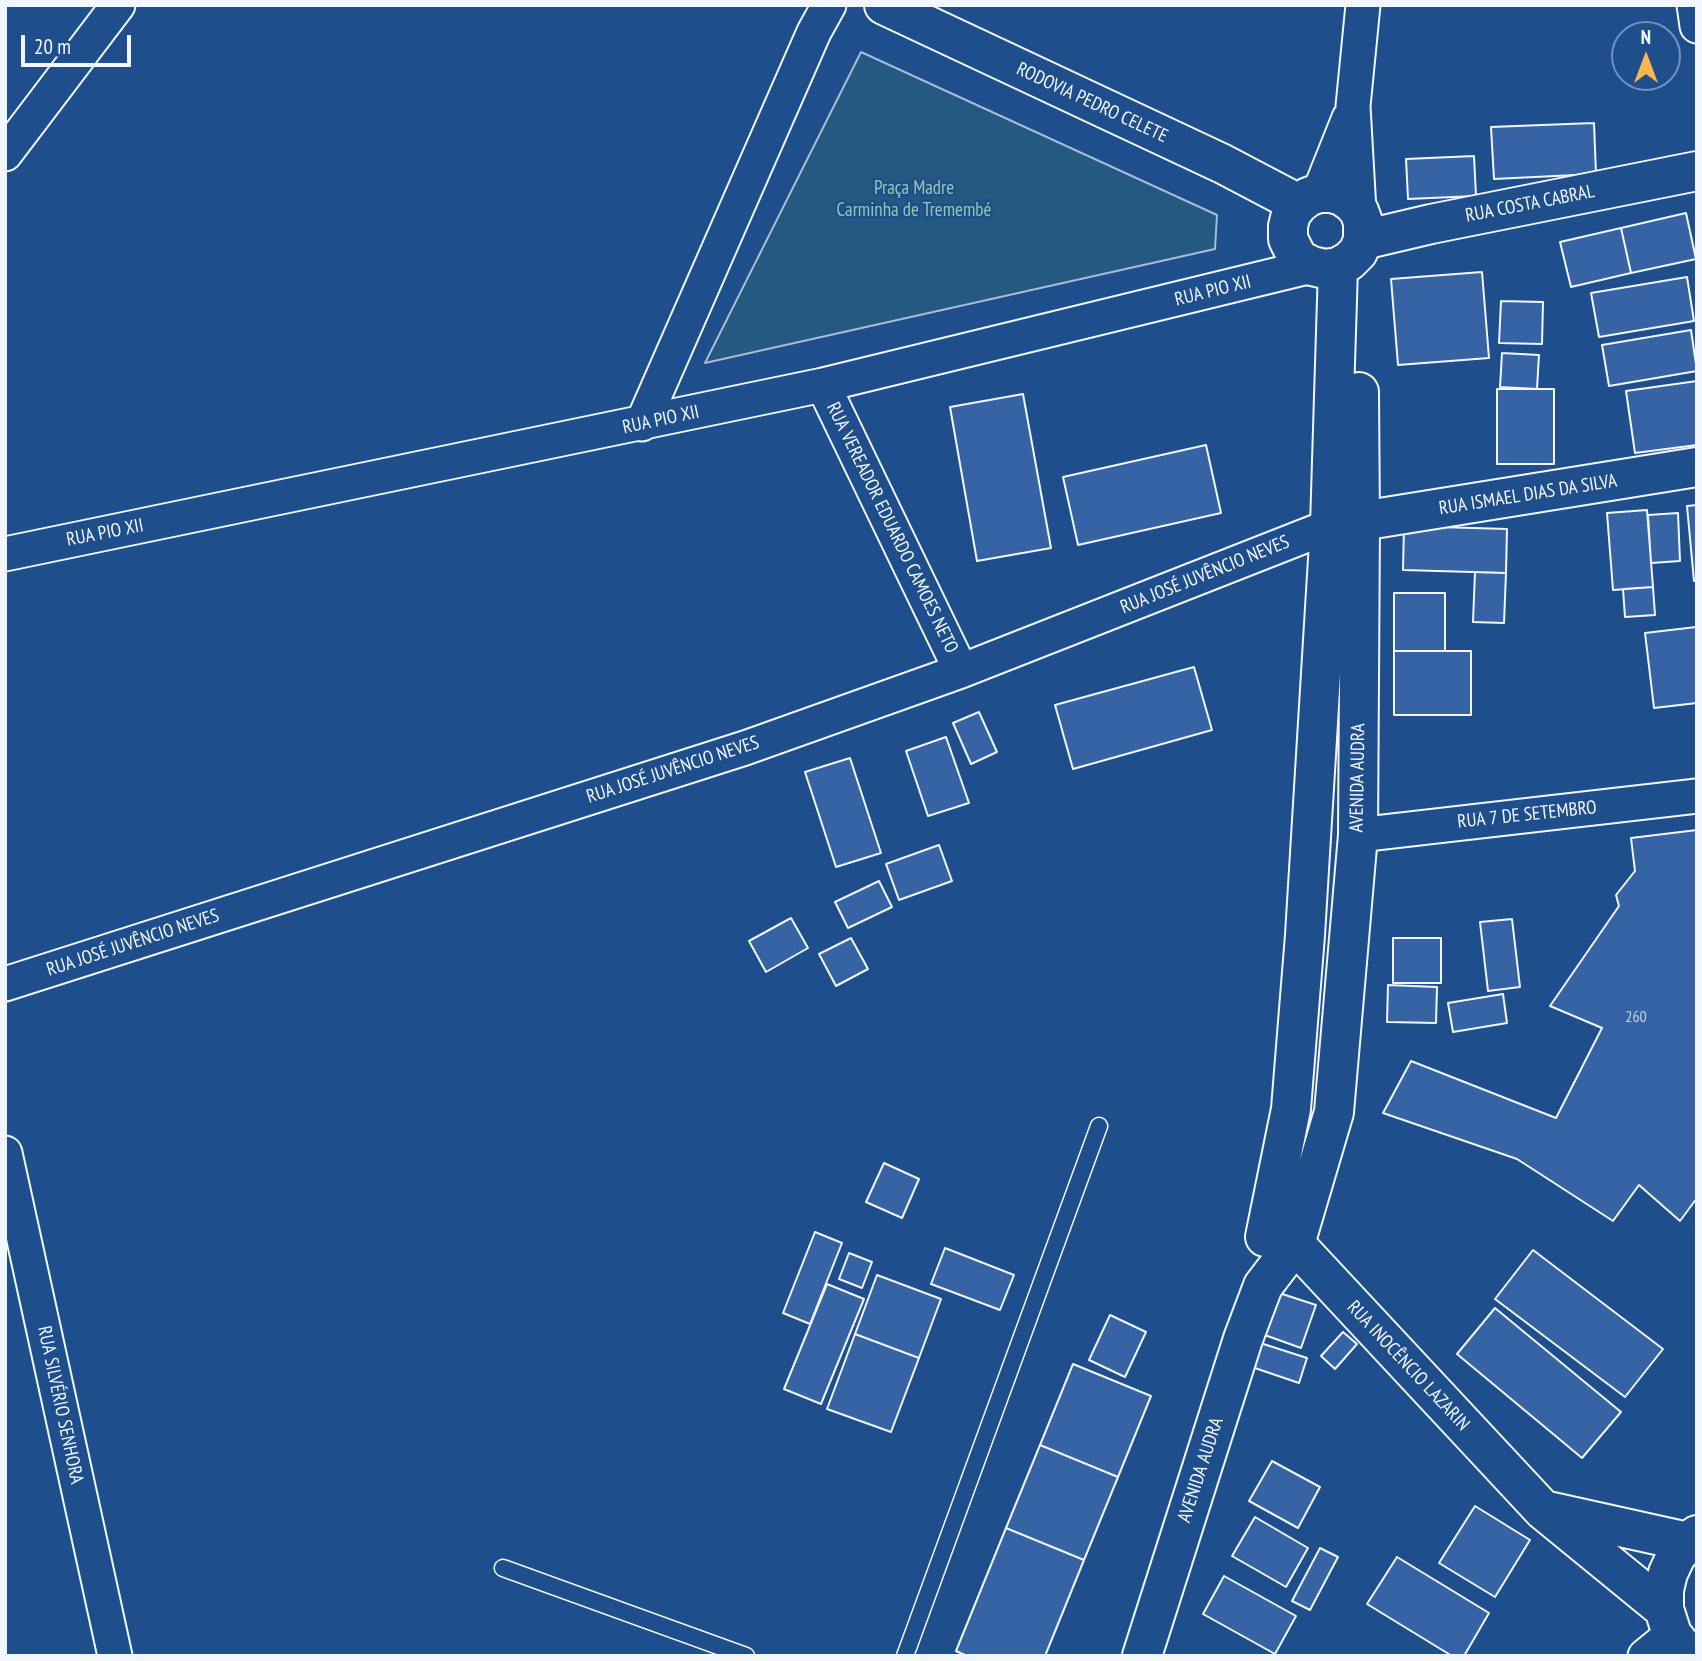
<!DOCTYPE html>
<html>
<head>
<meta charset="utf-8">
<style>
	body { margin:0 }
	#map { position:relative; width:1702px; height:1661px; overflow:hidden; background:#1f4e8c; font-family:"PT Sans Narrow",sans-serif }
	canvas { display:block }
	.frame { position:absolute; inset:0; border:7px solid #f2f6ff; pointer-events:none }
	.north { position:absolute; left:1611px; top:21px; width:70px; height:70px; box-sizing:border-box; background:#1f4e8c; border:2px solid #7391ba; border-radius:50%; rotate:0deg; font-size:19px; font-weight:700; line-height:28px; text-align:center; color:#f2f6ff }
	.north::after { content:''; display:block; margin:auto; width:24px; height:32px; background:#ffb74d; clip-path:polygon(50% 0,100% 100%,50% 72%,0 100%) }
	.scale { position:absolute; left:21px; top:35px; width:110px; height:32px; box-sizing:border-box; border:4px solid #f2f6ff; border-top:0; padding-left:9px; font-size:21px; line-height:24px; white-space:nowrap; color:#f2f6ff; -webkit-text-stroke:5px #1f4e8c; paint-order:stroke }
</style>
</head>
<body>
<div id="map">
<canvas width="1702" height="1661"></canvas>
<div class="frame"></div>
<div class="north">N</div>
<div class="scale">20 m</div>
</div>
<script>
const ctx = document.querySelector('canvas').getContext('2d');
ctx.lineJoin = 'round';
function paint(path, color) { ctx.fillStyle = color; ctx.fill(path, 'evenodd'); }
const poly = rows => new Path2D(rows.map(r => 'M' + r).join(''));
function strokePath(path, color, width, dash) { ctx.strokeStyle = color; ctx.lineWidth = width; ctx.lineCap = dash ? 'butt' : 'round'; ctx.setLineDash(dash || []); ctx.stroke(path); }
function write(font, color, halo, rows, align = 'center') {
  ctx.font = font + ' "PT Sans Narrow",sans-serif'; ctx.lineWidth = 5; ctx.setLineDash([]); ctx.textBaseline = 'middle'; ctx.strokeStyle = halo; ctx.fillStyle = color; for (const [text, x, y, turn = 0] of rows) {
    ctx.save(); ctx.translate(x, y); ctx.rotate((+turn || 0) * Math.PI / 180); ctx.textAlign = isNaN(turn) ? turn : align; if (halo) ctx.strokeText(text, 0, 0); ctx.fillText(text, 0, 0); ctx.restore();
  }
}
const green = poly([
	[861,52,1217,215,1215,249,705,363,861,52]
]);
const building = poly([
	[1594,123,1596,174,1494,179,1491,127,1594,123],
	[1474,156,1476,196,1408,199,1406,159,1474,156],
	[1686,213,1696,259,1631,273,1621,228,1686,213],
	[1621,228,1631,273,1571,287,1560,242,1621,228],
	[1482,272,1489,358,1398,365,1391,279,1482,272],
	[1687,277,1694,321,1599,337,1591,293,1687,277],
	[1501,301,1543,302,1542,344,1499,343,1501,301],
	[1691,330,1697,371,1609,386,1602,345,1691,330],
	[1502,353,1539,355,1537,389,1500,387,1502,353],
	[1697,381,1697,445,1635,453,1626,391,1697,381],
	[1497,389,1554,389,1554,464,1497,464,1497,389],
	[1023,394,1051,548,977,561,950,407,1023,394],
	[1206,445,1221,513,1078,545,1063,477,1206,445],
	[1697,505,1697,580,1694,581,1687,506,1697,505],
	[1647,510,1653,587,1613,590,1607,513,1647,510],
	[1678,513,1680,561,1651,563,1648,515,1678,513],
	[1404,526,1507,529,1506,573,1403,570,1404,526],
	[1475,572,1506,573,1504,623,1473,622,1475,572],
	[1653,587,1655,615,1625,617,1623,589,1653,587],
	[1394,593,1445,593,1445,651,1394,651,1394,593],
	[1696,627,1697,703,1654,708,1645,633,1696,627],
	[1394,651,1471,651,1471,715,1394,715,1394,651],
	[1194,667,1212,730,1073,769,1055,705,1194,667],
	[979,712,997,752,971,764,953,723,979,712],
	[946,737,969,803,928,816,906,751,946,737],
	[850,758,881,853,836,867,805,772,850,758],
	[1697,830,1697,1198,1680,1221,1639,1185,1613,1221,1517,1159,1383,1113,1411,1061,1556,1118,1602,1028,1550,1006,1619,906,1616,895,1635,871,1631,838,1697,830],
	[939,845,952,881,899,900,886,864,939,845],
	[879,881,892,907,848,928,835,902,879,881],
	[791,918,808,948,766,972,749,941,791,918],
	[1512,919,1520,987,1488,991,1480,922,1512,919],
	[851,938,868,969,836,986,819,954,851,938],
	[1393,938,1441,938,1441,983,1393,983,1393,938],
	[1388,985,1437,987,1436,1023,1387,1022,1388,985],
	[1503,994,1507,1023,1453,1032,1448,1003,1503,994],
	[884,1163,919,1179,902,1218,866,1202,884,1163],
	[815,1232,842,1243,810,1324,783,1313,815,1232],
	[945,1248,1014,1275,1000,1310,931,1284,945,1248],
	[1533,1250,1663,1349,1625,1397,1495,1299,1533,1250],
	[849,1253,872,1262,862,1288,839,1279,849,1253],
	[877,1275,941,1299,919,1358,855,1334,877,1275],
	[827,1284,864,1299,821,1404,784,1389,827,1284],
	[1273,1291,1316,1305,1301,1348,1259,1333,1273,1291],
	[1495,1308,1621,1412,1582,1458,1457,1354,1495,1308],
	[1110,1315,1146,1332,1125,1377,1089,1360,1110,1315],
	[1343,1332,1357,1344,1335,1369,1321,1356,1343,1332],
	[855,1334,919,1358,891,1432,827,1409,855,1334],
	[1254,1341,1307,1358,1299,1383,1246,1365,1254,1341],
	[1073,1364,1151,1396,1118,1477,1040,1445,1073,1364],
	[1040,1445,1118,1477,1084,1560,1006,1528,1040,1445],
	[1272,1461,1320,1487,1298,1528,1249,1501,1272,1461],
	[1475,1506,1530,1540,1495,1597,1439,1563,1475,1506],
	[1255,1517,1308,1548,1286,1587,1232,1556,1255,1517],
	[1006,1528,1084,1560,1045,1656,967,1656,956,1651,1006,1528],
	[1320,1548,1338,1557,1310,1610,1292,1601,1320,1548],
	[1397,1557,1489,1613,1464,1656,1452,1656,1367,1604,1397,1557],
	[1224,1576,1296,1616,1275,1654,1203,1614,1224,1576]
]);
const lane = poly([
	[503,1568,746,1656],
	[905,1656,1099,1126]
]);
const street = poly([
	[1694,5,1697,26],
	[5,154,118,5],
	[1319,193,1349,118],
	[1359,211,1353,106,1363,5],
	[823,385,961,671],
	[642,424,814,32,829,5],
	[5,554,823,385,1312,266],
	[1358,835,1697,796],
	[5,984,745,748,961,671,1330,526],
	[5,1153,115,1656],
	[1645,1656,1672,1634]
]);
const secondary = poly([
	[1363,240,1431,224,1697,171],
	[1330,526,1697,467],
	[1142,1656,1243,1339,1263,1286,1295,1244]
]);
const primary = poly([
	[884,5,1223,164,1299,204],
	[1319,193,1331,193,1342,196,1352,203,1359,211,1363,222,1363,240,1358,252,1349,261,1338,267,1325,269,1312,266,1298,259,1288,239,1288,226,1291,214,1299,204,1308,197,1319,193],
	[1338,267,1330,526,1305,935,1291,1109,1265,1237,1295,1244,1543,1510,1664,1609],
	[1295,1244,1334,1112,1358,835,1360,522,1359,392],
	[1548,1511,1688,1542],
	[1689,1656,1672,1634,1664,1609,1664,1590,1668,1573,1676,1556,1688,1542,1697,1535]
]);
const numberNames = [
	["260",1636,1017]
];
const streetNames = [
	["RODOVIA PEDRO CELETE",1092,103,25],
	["RUA COSTA CABRAL",1530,204,-11],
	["RUA PIO XII",1213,291,-14],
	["RUA PIO XII",661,420,-12],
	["RUA ISMAEL DIAS DA SILVA",1528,495,-9],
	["RUA VEREADOR EDUARDO CAMOES NETO",892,528,64],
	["RUA PIO XII",105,533,-11],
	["RUA JOSÉ JUVÊNCIO NEVES",1205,575,-22],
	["RUA JOSÉ JUVÊNCIO NEVES",673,770,-18],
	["AVENIDA AUDRA",1358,778,-89],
	["RUA 7 DE SETEMBRO",1527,815,-6],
	["RUA JOSÉ JUVÊNCIO NEVES",133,943,-18],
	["RUA INOCÊNCIO LAZARIN",1408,1366,47],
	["RUA SILVÉRIO SENHORA",60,1405,78],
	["AVENIDA AUDRA",1201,1470,-72]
];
const parkNames = [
	["Praça Madre",914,189],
	["Carminha de Tremembé",914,211]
];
paint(green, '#245a82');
strokePath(green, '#a8bbd7', 2);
paint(building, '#3563a3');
strokePath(building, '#f2f6ff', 2);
strokePath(lane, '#f2f6ff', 19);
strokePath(street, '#f2f6ff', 37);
strokePath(secondary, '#f2f6ff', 42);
strokePath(primary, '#f2f6ff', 42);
strokePath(lane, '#1f4e8c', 16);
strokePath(street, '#1f4e8c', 33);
strokePath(secondary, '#1f4e8c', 38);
strokePath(primary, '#1f4e8c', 38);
write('16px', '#c3d1e8', null, numberNames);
write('19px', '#f2f6ff', '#1f4e8c', streetNames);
write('19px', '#97c8a6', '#1f4e8c', parkNames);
</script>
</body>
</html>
